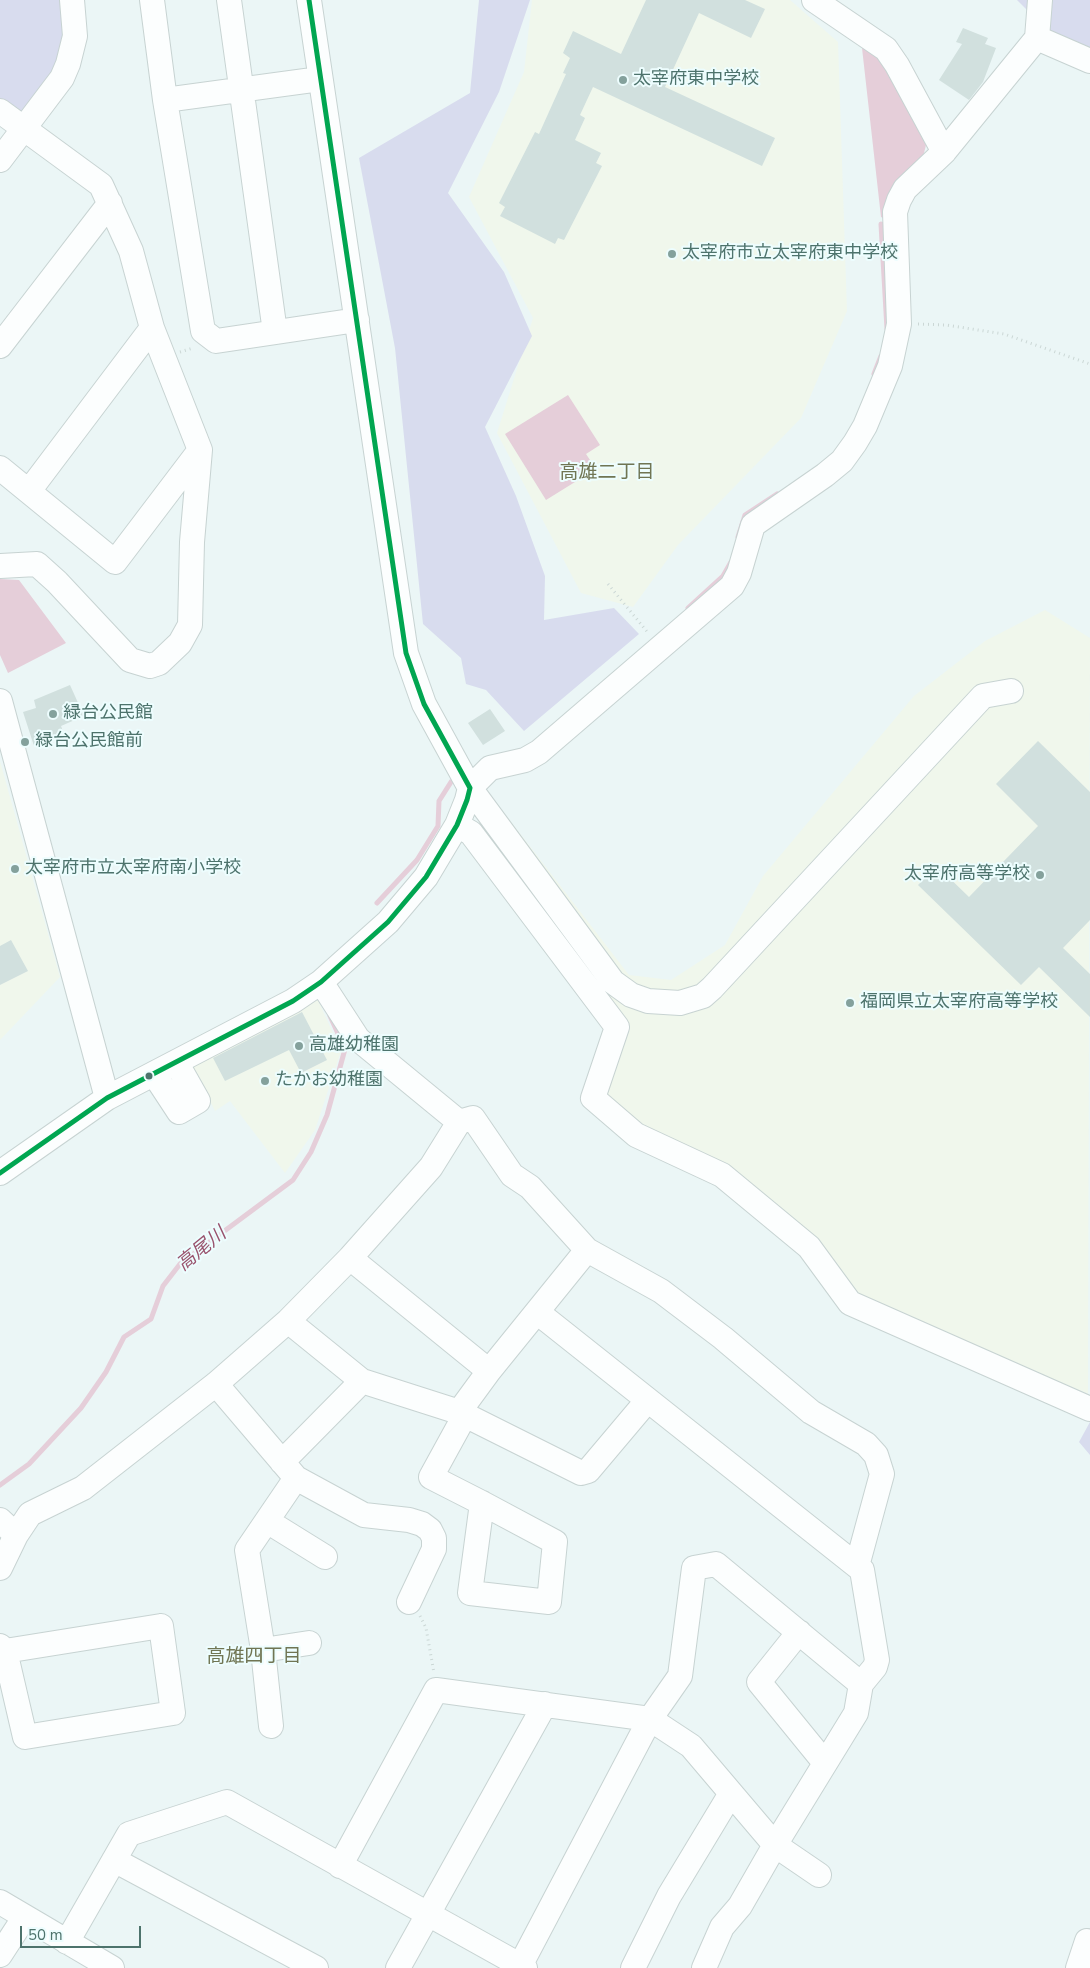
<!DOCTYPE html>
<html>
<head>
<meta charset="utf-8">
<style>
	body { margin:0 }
	#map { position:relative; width:1090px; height:1968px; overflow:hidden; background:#ebf6f6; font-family:"Nunito Sans",sans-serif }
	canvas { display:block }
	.scale { position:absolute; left:20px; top:1926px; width:121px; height:22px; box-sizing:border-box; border:2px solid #4d736c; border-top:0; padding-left:6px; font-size:15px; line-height:18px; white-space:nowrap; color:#4d736c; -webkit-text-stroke:4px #edfdfe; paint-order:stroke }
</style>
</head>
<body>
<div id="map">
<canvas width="1090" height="1968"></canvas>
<div class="scale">50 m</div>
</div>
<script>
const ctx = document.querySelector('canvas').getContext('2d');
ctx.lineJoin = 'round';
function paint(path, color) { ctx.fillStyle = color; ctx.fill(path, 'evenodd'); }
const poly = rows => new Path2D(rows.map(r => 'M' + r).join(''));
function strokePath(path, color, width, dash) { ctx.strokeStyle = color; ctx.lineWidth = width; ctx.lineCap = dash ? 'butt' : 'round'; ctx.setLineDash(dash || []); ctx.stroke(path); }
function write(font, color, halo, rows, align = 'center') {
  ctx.font = font + ' "Nunito Sans","Noto Sans JP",sans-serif'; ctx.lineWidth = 4; ctx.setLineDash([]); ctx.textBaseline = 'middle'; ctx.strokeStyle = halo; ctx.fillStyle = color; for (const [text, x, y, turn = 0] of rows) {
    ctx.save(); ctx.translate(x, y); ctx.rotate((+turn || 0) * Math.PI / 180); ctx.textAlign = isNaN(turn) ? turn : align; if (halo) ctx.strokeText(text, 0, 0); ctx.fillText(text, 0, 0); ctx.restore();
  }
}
const education = poly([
	[532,0,790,0,838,42,847,311,801,418,678,545,633,607,581,593,497,433,533,318,469,197,524,72],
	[1045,610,1090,638,1088,1394,855,1294,826,1250,726,1166,646,1134,601,1097,626,1025,485,839,508,818,629,975,671,980,725,945,763,876,914,696,985,641],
	[0,761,60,977,0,1040],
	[318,1000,341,1051,315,1130,285,1173,230,1101,215,1111,191,1063]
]);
const green = poly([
	[0,0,63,0,68,26,62,59,28,113,18,112,0,98],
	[479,0,530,0,499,92,448,193,504,272,532,336,485,427,516,496,545,576,544,620,614,608,639,634,524,731,486,690,466,684,461,658,423,624,395,348,359,158,470,93],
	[1017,0,1090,0,1090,53,1051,34],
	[1090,1422,1090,1455,1079,1442]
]);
const water = poly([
	[862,48,873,52,880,59,926,145,923,157,893,187,883,218,881,217],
	[568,395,600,445,586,454,596,469,546,500,505,434],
	[0,579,19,580,66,643,8,673,0,655]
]);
const stream = poly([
	[881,224,887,329],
	[874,374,881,356],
	[738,537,745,515,777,494],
	[688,608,723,576,731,562],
	[377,903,417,860,438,826,439,801,451,782],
	[0,1485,29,1464,81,1408,106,1372,124,1337,151,1319,163,1286,180,1264,293,1180,311,1152,327,1115,345,1049,330,1016]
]);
const building = poly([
	[646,0,745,0,765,9,751,38,699,13,665,87,775,138,762,166,593,87,580,115,585,118,575,140,601,153,596,163,602,166,564,240,558,238,555,244,500,216,505,207,499,203,535,132,539,134,566,74,563,73,570,58,563,53,573,31,621,54],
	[963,28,988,38,985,44,996,48,983,82,969,100,939,80,962,44,956,42],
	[70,685,84,716,61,726,64,734,34,746,23,712,36,708,34,700],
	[490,709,505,731,483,745,468,723],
	[1038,741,1090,792,1090,920,1063,948,1090,974,1090,1017,1039,967,1021,985,918,885,937,866,969,897,1038,826,996,784],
	[11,940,28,971,0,985,0,946],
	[302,1012,327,1060,301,1073,289,1050,225,1081,213,1058]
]);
const path = poly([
	[918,324,946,325,1004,334,1090,364],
	[180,352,193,348],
	[608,584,649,634],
	[420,1616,426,1628,434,1673]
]);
const minor = poly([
	[152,0,165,100,203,331,216,341,357,320],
	[229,0,275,332],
	[814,0,886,49,897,65,944,152],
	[1037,38,1090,61],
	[165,100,320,79],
	[0,111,101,185,131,251,152,328,200,450,192,542,190,625,180,643,159,663,150,666,130,660,57,582,37,564,0,566],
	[0,160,62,78,68,64,75,36,72,0],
	[0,346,110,203],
	[0,468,115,562,200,450],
	[29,491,152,328],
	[1011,691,983,696,712,988,703,996,680,1003,648,1001,631,995,613,982,470,788,490,768,525,760,539,752,732,586,739,573,753,525,825,475,842,461,855,443,865,426,890,366,899,324,895,212,899,200,905,189,944,152,1037,38,1040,0],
	[0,701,107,1098],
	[457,825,471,833,617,1027,593,1098,636,1135,722,1175,809,1247,850,1303,1090,1409],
	[154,1074,179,1112,198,1101,176,1062],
	[459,1122,473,1118,512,1175,530,1187,587,1250],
	[0,1173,107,1098,293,1001,321,982,388,922,426,877,457,825,467,800,470,788,424,704,406,653,309,0],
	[350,1258,489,1371],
	[537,1312,862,1570,877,1660,875,1667,861,1684,856,1713,775,1845,740,1906,722,1927,704,1968],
	[288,1321,362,1381,459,1412,581,1473,588,1471,647,1401],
	[216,1384,296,1478,364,1515,409,1520,422,1524,430,1530,434,1538,434,1549,409,1602],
	[459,1412,489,1371,587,1250,661,1291,723,1338,811,1412,866,1444,876,1455,882,1474,857,1566],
	[465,1415,431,1477,482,1503,555,1542,549,1602,470,1593,482,1503],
	[282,1462,362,1381],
	[0,1520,16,1535],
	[267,1521,325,1557],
	[0,1568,16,1535,30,1514,83,1488,216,1384,288,1321,350,1258,431,1167,459,1122,358,1039,321,982],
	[799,1632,759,1682,825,1763],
	[0,1646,5,1651,25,1737,173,1713,161,1626,5,1651],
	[263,1650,309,1643],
	[271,1726,263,1650,247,1550,296,1478],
	[114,1860,316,1968],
	[340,1866,436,1690,650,1719,691,1746,775,1845,819,1875],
	[0,1902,112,1968],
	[67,1942,129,1834,227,1802,525,1968],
	[0,1955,24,1918],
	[520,1966,650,1719,680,1676,694,1568,716,1564,861,1684],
	[398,1968,545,1704],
	[633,1968,669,1896,730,1795],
	[1078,1968,1087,1941,1090,1942]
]);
const bus1 = poly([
	[0,1173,107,1098,293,1001,321,982,388,922,426,877,457,825,467,800,470,788,424,704,406,653,309,0]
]);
const markers = [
	[623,80,5,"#84a19c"],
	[672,254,5,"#84a19c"],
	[53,714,5,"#84a19c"],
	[25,742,5,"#84a19c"],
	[15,869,5,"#84a19c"],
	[1040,875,5,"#84a19c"],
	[850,1003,5,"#84a19c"],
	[299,1046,5,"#84a19c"],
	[149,1076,4.5,"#4d736c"],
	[265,1081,5,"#84a19c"]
];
const poiNames = [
	["太宰府東中学校",633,80],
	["太宰府市立太宰府東中学校",682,254],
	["緑台公民館",63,714],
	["緑台公民館前",35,742],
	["太宰府市立太宰府南小学校",25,869],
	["太宰府高等学校",1030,875,"right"],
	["福岡県立太宰府高等学校",860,1003],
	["高雄幼稚園",309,1046],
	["たかお幼稚園",275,1081]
];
const neighbourhoodNames = [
	["高雄二丁目",607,473],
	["高雄四丁目",254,1657]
];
const waterNames = [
	["高尾川",202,1250,-39]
];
paint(education, '#f0f7ec');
paint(green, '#d8dcee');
paint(water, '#e5ced9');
strokePath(stream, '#e5ced9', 5);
paint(building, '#d1e0de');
strokePath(minor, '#c7d3d2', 26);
strokePath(path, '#cbd7d5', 3, [1, 4]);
strokePath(minor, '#fcfefe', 24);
strokePath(bus1, '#00a651', 5);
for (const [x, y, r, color] of markers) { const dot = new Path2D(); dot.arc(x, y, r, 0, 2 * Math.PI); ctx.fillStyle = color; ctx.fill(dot); strokePath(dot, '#edfdfe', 2); }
write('18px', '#4d736c', '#edfdfe', poiNames, 'left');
write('19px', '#707553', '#edfdfe', neighbourhoodNames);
write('italic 19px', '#99526d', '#edfdfe', waterNames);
</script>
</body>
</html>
